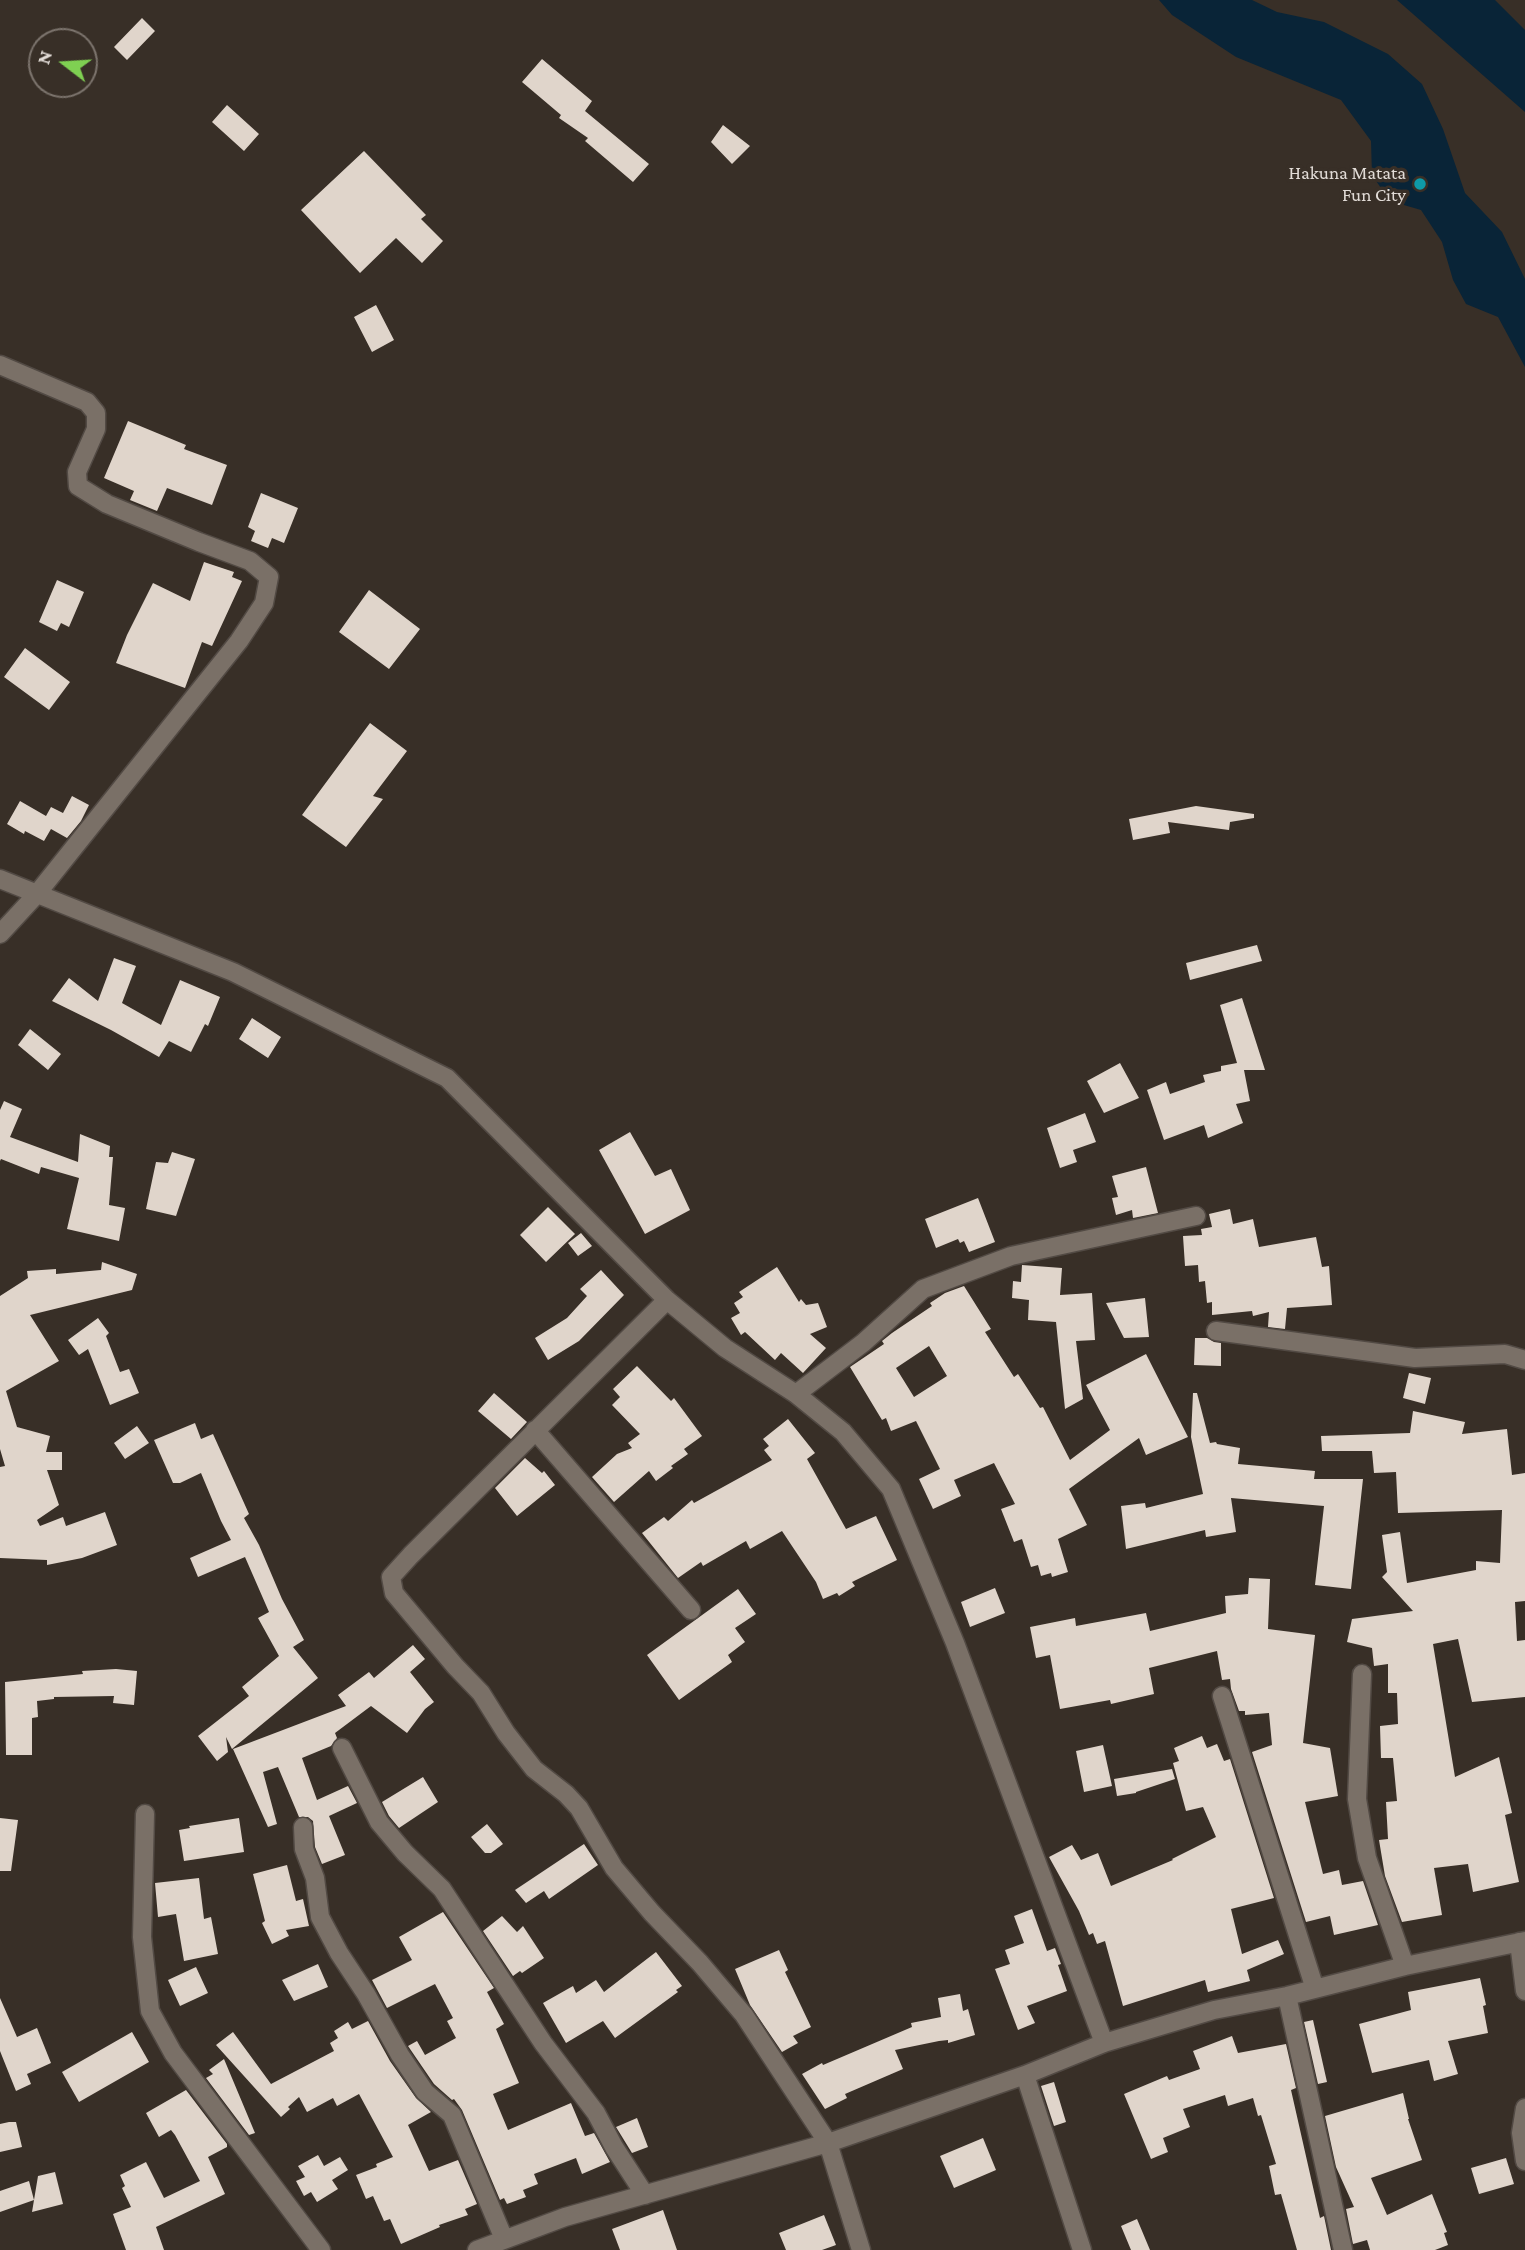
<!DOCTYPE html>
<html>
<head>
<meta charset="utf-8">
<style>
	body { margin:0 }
	#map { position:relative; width:1525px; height:2250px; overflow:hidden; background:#382f27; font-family:"Crimson Pro",serif }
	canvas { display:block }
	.north { position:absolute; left:28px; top:28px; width:70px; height:70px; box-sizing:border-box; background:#382f27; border:2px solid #7c746d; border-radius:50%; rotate:287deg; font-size:19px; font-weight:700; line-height:28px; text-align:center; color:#e2dcd7 }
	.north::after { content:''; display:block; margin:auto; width:24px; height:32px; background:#7fd052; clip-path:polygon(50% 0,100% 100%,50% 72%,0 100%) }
</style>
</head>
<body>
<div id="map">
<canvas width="1525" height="2250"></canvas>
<div class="north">N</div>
</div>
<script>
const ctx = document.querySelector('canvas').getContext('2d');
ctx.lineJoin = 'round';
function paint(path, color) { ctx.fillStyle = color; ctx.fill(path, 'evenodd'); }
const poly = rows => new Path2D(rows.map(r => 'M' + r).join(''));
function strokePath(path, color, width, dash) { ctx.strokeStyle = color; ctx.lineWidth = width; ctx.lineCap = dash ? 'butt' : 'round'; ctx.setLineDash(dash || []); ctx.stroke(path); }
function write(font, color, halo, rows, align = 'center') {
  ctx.font = font + ' "Crimson Pro",serif'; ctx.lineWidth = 7; ctx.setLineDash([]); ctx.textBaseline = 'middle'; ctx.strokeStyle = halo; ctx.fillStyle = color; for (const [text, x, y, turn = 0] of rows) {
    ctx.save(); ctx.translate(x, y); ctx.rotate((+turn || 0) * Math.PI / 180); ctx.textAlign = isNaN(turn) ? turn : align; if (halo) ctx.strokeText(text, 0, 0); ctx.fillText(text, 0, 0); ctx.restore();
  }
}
const water = poly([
	[1159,0,1252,0,1277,12,1324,22,1388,54,1422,84,1443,129,1465,193,1502,232,1525,279,1525,367,1498,317,1466,304,1453,280,1442,242,1421,210,1390,201,1372,175,1371,141,1341,100,1236,57,1172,15],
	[1397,0,1495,0,1525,30,1525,112]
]);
const building = poly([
	[142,18,155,31,127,60,114,47],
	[542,59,592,101,585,111,649,164,633,182,585,141,588,138,559,118,561,115,522,82],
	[227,105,259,134,244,151,212,122],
	[723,125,750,146,732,164,711,142],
	[364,151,426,215,421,219,443,241,422,263,396,238,360,273,301,210],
	[376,305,394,340,372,352,354,317],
	[128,421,186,445,184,449,227,465,212,505,167,488,157,511,130,500,134,491,104,478],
	[261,493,298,508,284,543,272,538,268,548,251,541,255,531,248,527],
	[204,562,234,572,232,577,242,581,212,646,202,642,185,688,116,663,127,635,153,583,190,601],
	[57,580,84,592,69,627,61,623,57,631,39,622],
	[369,590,420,629,389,669,339,632],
	[25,648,70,682,49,710,4,677],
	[370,723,407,751,373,796,383,799,346,847,302,815],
	[72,796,89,805,81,821,67,838,51,829,44,841,25,831,24,834,7,824,20,801,46,816,51,807,63,813],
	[1196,806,1254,814,1254,818,1230,822,1229,830,1168,822,1170,833,1133,840,1129,819],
	[1257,945,1262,961,1190,980,1186,963],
	[114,958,136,966,122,1003,161,1025,180,980,220,997,208,1026,205,1024,191,1052,169,1041,159,1057,111,1030,52,1001,69,978,98,1001],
	[1242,998,1265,1070,1244,1070,1250,1101,1236,1104,1243,1123,1208,1138,1204,1125,1164,1140,1147,1090,1166,1082,1170,1094,1205,1082,1203,1075,1221,1071,1221,1066,1237,1063,1220,1005],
	[252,1018,281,1037,268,1058,239,1039],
	[30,1029,61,1054,48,1070,18,1045],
	[1120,1063,1139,1098,1104,1113,1087,1081],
	[4,1101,22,1109,10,1137,78,1162,80,1134,110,1146,109,1157,113,1157,109,1205,125,1208,119,1241,67,1229,79,1178,41,1167,39,1174,1,1159,0,1161,0,1110],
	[1085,1113,1096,1142,1073,1150,1077,1162,1060,1168,1047,1128],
	[630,1132,655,1176,671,1169,690,1210,645,1234,599,1150],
	[172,1152,195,1159,176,1216,146,1209,156,1162,168,1163],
	[1146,1167,1158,1213,1133,1218,1132,1210,1116,1215,1112,1198,1118,1197,1112,1176],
	[978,1198,995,1242,969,1252,964,1241,960,1243,958,1239,936,1248,925,1219],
	[548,1207,575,1234,546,1262,520,1235],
	[1230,1209,1233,1224,1253,1219,1259,1247,1316,1237,1322,1267,1329,1266,1332,1305,1287,1308,1285,1329,1268,1327,1269,1312,1253,1316,1252,1311,1212,1315,1212,1302,1207,1303,1205,1281,1199,1282,1198,1265,1185,1266,1183,1236,1202,1235,1201,1229,1212,1227,1209,1214],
	[581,1233,592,1246,578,1256,568,1243],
	[102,1262,137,1274,132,1290,30,1315,59,1361,6,1391,17,1427,50,1436,46,1452,62,1452,62,1470,47,1470,59,1505,37,1520,40,1526,63,1517,66,1526,105,1512,117,1545,82,1558,47,1565,47,1560,0,1558,0,1467,5,1466,0,1449,0,1296,28,1278,27,1271,56,1269,56,1274,101,1270],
	[1022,1265,1062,1268,1060,1295,1092,1293,1095,1340,1076,1341,1083,1399,1065,1409,1056,1322,1028,1320,1029,1300,1012,1298,1013,1281,1021,1282],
	[777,1267,799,1302,801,1299,806,1305,818,1303,827,1327,810,1334,826,1348,803,1373,781,1353,775,1360,745,1332,741,1335,731,1318,740,1313,734,1303,743,1297,739,1292],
	[601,1270,624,1295,579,1341,548,1360,535,1338,567,1318,587,1296,580,1289],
	[964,1286,991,1329,985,1332,1014,1377,1018,1374,1040,1408,1043,1407,1070,1460,1110,1430,1086,1385,1146,1354,1188,1437,1146,1455,1139,1438,1069,1489,1087,1525,1058,1539,1068,1572,1052,1577,1051,1573,1041,1576,1038,1565,1031,1567,1022,1539,1014,1542,1001,1509,1015,1504,994,1463,954,1480,961,1496,933,1509,919,1479,940,1469,916,1421,891,1431,886,1418,882,1420,850,1367,884,1344,882,1341,892,1333,932,1306,930,1303,945,1293],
	[929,1346,947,1376,914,1397,896,1368],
	[1145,1298,1149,1337,1124,1338,1106,1303],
	[98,1318,109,1333,106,1336,120,1372,129,1369,139,1393,110,1405,88,1349,79,1355,68,1340],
	[1195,1338,1207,1338,1214,1342,1221,1343,1221,1366,1194,1365],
	[637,1366,671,1401,674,1398,702,1436,684,1449,688,1454,671,1466,673,1468,656,1481,649,1471,614,1502,592,1477,617,1454,632,1448,628,1443,640,1434,612,1405,620,1397,613,1389],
	[1409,1373,1431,1378,1425,1404,1403,1398],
	[494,1393,527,1422,511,1439,478,1411],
	[1193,1393,1197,1393,1210,1443,1216,1442,1217,1444,1240,1448,1238,1464,1315,1471,1314,1479,1363,1479,1351,1589,1315,1585,1324,1506,1231,1498,1236,1532,1206,1537,1205,1530,1126,1549,1121,1506,1145,1503,1146,1508,1203,1494,1191,1437],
	[1413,1411,1465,1422,1462,1434,1507,1429,1512,1475,1525,1473,1525,1601,1515,1602,1517,1641,1525,1640,1525,1697,1472,1702,1458,1639,1433,1644,1455,1777,1499,1757,1512,1813,1505,1815,1519,1882,1473,1892,1468,1864,1434,1868,1442,1915,1402,1922,1385,1876,1379,1840,1388,1839,1386,1802,1397,1801,1393,1758,1381,1758,1380,1726,1398,1724,1397,1693,1388,1693,1388,1664,1374,1666,1372,1648,1347,1642,1352,1619,1413,1611,1382,1577,1387,1572,1382,1535,1400,1532,1407,1583,1476,1570,1476,1561,1500,1563,1502,1510,1398,1513,1396,1472,1374,1473,1372,1451,1322,1451,1321,1436,1410,1433],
	[788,1419,815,1453,807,1459,846,1529,876,1516,897,1560,852,1582,855,1586,839,1596,837,1593,823,1599,816,1582,782,1531,750,1549,746,1541,703,1566,701,1562,678,1578,642,1533,664,1517,668,1521,692,1500,694,1503,772,1460,764,1450,769,1446,763,1439],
	[195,1423,201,1439,213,1434,249,1514,244,1518,259,1545,282,1599,304,1640,293,1647,318,1678,232,1749,226,1737,228,1752,217,1761,198,1736,249,1696,242,1687,279,1656,258,1618,269,1612,245,1557,198,1577,190,1558,231,1540,221,1521,201,1473,180,1483,173,1483,154,1440],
	[137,1426,149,1443,125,1459,114,1443],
	[525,1458,542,1473,544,1471,555,1485,517,1516,495,1488],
	[1249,1578,1270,1579,1268,1629,1315,1635,1303,1743,1330,1748,1338,1796,1305,1802,1323,1874,1339,1870,1342,1885,1363,1881,1378,1925,1334,1935,1330,1916,1306,1922,1252,1752,1272,1745,1269,1713,1245,1715,1245,1711,1239,1711,1231,1689,1230,1679,1222,1680,1217,1651,1149,1668,1154,1694,1111,1704,1110,1700,1060,1709,1050,1655,1036,1658,1030,1627,1075,1618,1076,1626,1146,1613,1150,1631,1226,1613,1225,1596,1248,1594],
	[995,1588,1005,1613,970,1627,961,1602],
	[738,1589,756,1614,735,1628,745,1642,728,1655,732,1662,679,1700,647,1655],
	[413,1645,425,1659,410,1672,434,1702,425,1709,407,1733,371,1706,335,1733,337,1738,331,1746,302,1758,317,1800,348,1786,357,1803,329,1816,345,1855,322,1864,315,1847,313,1821,308,1817,299,1817,278,1767,263,1772,277,1824,268,1827,233,1749,346,1706,338,1695,369,1672,374,1678],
	[116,1669,137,1671,134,1705,113,1703,114,1696,54,1697,54,1699,37,1701,38,1717,32,1718,32,1755,6,1755,5,1682,83,1674,82,1671],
	[1202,1736,1207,1748,1217,1744,1224,1761,1230,1759,1274,1898,1231,1909,1242,1954,1278,1940,1284,1954,1247,1970,1250,1981,1208,1992,1205,1980,1123,2006,1105,1941,1097,1944,1093,1933,1089,1935,1079,1911,1049,1857,1072,1845,1081,1860,1098,1853,1111,1886,1173,1860,1172,1859,1216,1837,1203,1807,1186,1811,1173,1763,1179,1761,1174,1748],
	[1103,1745,1112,1786,1084,1792,1076,1751],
	[1172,1769,1175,1779,1136,1792,1136,1793,1117,1796,1114,1779],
	[423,1777,438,1802,399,1828,389,1816,382,1802],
	[0,1818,18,1820,11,1871,0,1871],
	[239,1818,244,1852,184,1861,179,1830,190,1828,189,1826],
	[487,1824,503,1844,491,1853,485,1853,471,1837],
	[584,1844,598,1865,549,1899,544,1891,526,1903,515,1890],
	[287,1865,296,1901,303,1899,309,1926,286,1930,289,1936,272,1944,262,1923,265,1921,253,1874],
	[199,1878,204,1919,211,1917,218,1954,184,1961,176,1914,158,1917,155,1883],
	[1032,1909,1047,1951,1055,1948,1061,1964,1058,1965,1067,1991,1027,2006,1035,2023,1018,2030,995,1969,1010,1964,1005,1950,1024,1943,1014,1916],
	[443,1912,494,1988,487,1992,504,2024,496,2029,519,2083,493,2094,508,2130,571,2103,585,2136,594,2133,610,2162,582,2174,576,2158,534,2174,538,2184,523,2190,526,2197,507,2204,504,2198,500,2200,462,2110,454,2099,452,2100,434,2084,408,2046,417,2041,425,2055,456,2038,447,2021,453,2018,435,1984,387,2008,372,1980,412,1960,399,1937],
	[502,1916,517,1932,523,1926,544,1958,522,1973,520,1971,513,1976,483,1931],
	[779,1950,788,1970,785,1972,811,2027,793,2036,798,2043,782,2052,750,2005,735,1969],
	[656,1952,682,1986,676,1990,678,1992,615,2038,603,2021,566,2043,543,2003,573,1986,576,1993,596,1980,604,1992],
	[318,1964,328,1987,294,2001,282,1980],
	[196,1967,208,1993,180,2006,168,1980],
	[1480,1978,1486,2005,1483,2006,1488,2033,1448,2041,1458,2074,1434,2081,1429,2060,1372,2073,1359,2024,1411,2010,1408,1992],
	[960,1994,963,2011,968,2009,975,2035,948,2043,948,2040,939,2041,895,2050,903,2069,845,2094,847,2098,825,2109,802,2074,822,2063,823,2065,912,2027,911,2023,941,2017,938,1998],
	[0,1998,17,2037,37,2028,51,2063,27,2074,31,2084,16,2091,0,2051],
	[1313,2020,1327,2082,1318,2084,1304,2022],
	[368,2021,390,2061,416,2098,431,2112,408,2125,429,2171,458,2160,477,2204,465,2209,468,2215,439,2225,440,2227,401,2244,390,2219,384,2221,373,2196,366,2199,356,2175,377,2167,376,2164,393,2157,359,2094,337,2106,333,2098,307,2112,299,2097,288,2107,290,2109,281,2117,216,2045,233,2032,271,2084,334,2051,330,2043,338,2038,334,2031,348,2022,352,2029],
	[132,2032,149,2062,79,2102,62,2072],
	[1232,2036,1238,2053,1286,2044,1296,2088,1291,2090,1320,2218,1324,2216,1331,2250,1297,2250,1281,2194,1275,2195,1269,2166,1276,2164,1261,2115,1258,2116,1253,2098,1228,2106,1225,2095,1183,2109,1190,2127,1163,2138,1168,2152,1151,2159,1124,2094,1167,2076,1169,2080,1200,2069,1193,2051],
	[224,2059,255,2133,249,2135,206,2078,213,2074,209,2070],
	[1054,2082,1066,2122,1054,2126,1041,2086],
	[186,2090,227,2144,227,2147,208,2157,225,2194,156,2227,164,2250,126,2250,113,2214,131,2207,122,2188,125,2186,120,2175,146,2162,164,2198,200,2181,175,2135,171,2130,159,2137,146,2113],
	[1403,2093,1409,2119,1408,2119,1422,2160,1371,2178,1387,2215,1432,2194,1447,2232,1444,2233,1448,2245,1435,2250,1370,2250,1367,2240,1353,2244,1346,2209,1354,2207,1336,2167,1325,2116],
	[637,2118,648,2147,632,2153,616,2127],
	[9,2122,16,2122,22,2147,0,2152,0,2124],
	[983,2138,996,2170,954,2188,940,2156],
	[318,2155,324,2166,340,2157,348,2170,332,2180,338,2189,317,2202,311,2192,304,2196,296,2181,305,2177,298,2166],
	[1506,2158,1514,2184,1479,2194,1471,2168],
	[55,2172,63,2204,32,2212,38,2176],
	[29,2181,34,2200,0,2212,0,2191],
	[663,2210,677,2250,620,2250,612,2229],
	[824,2215,836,2245,822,2250,786,2250,779,2233],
	[1137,2219,1150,2250,1131,2250,1121,2226]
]);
const street = poly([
	[0,365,87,402,96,413,96,429,77,472,78,486,107,504,199,542,250,561,269,577,264,603,239,641,36,895,0,934],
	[0,879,233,972,447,1078,667,1300,725,1348,796,1394,843,1432,891,1489,955,1643,1104,2043],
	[667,1300,411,1555,391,1577,394,1593,455,1666,481,1693,506,1733,534,1769,566,1794,579,1808,614,1868,652,1913,700,1963,744,2015,828,2143,861,2250],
	[1216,1331,1415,1358,1505,1354,1525,1360],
	[796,1394,863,1343,923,1289,1011,1256,1196,1216],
	[535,1430,691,1610],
	[1362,1674,1357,1799,1367,1858,1405,1966],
	[1222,1696,1315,1989],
	[342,1748,379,1822,405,1853,442,1889,543,2043,596,2113,614,2147,645,2195],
	[145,1814,142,1937,150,2011,173,2053,321,2250],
	[303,1827,304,1849,315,1878,320,1917,339,1953,366,1994,400,2055,425,2092,452,2115,504,2239],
	[1519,1942,1525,1991],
	[1287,1996,1343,2250],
	[1025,2075,1082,2250],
	[1525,2108,1521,2133,1525,2161],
	[477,2250,565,2217,828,2143,1025,2075,1104,2043,1214,2010,1287,1996,1405,1966,1525,1941]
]);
const markers = [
	[1420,184,7,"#0f9aa8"]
];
const poiNames = [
	["Hakuna Matata",1406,173],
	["Fun City",1406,195]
];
paint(water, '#092437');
paint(building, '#e0d5cb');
strokePath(street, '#524a44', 21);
strokePath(street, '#7a7067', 18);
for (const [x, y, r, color] of markers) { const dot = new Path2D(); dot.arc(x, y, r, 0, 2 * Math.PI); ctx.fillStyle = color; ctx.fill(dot); strokePath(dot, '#382f27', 2.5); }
write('19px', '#e2dcd7', '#382f27', poiNames, 'right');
</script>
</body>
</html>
